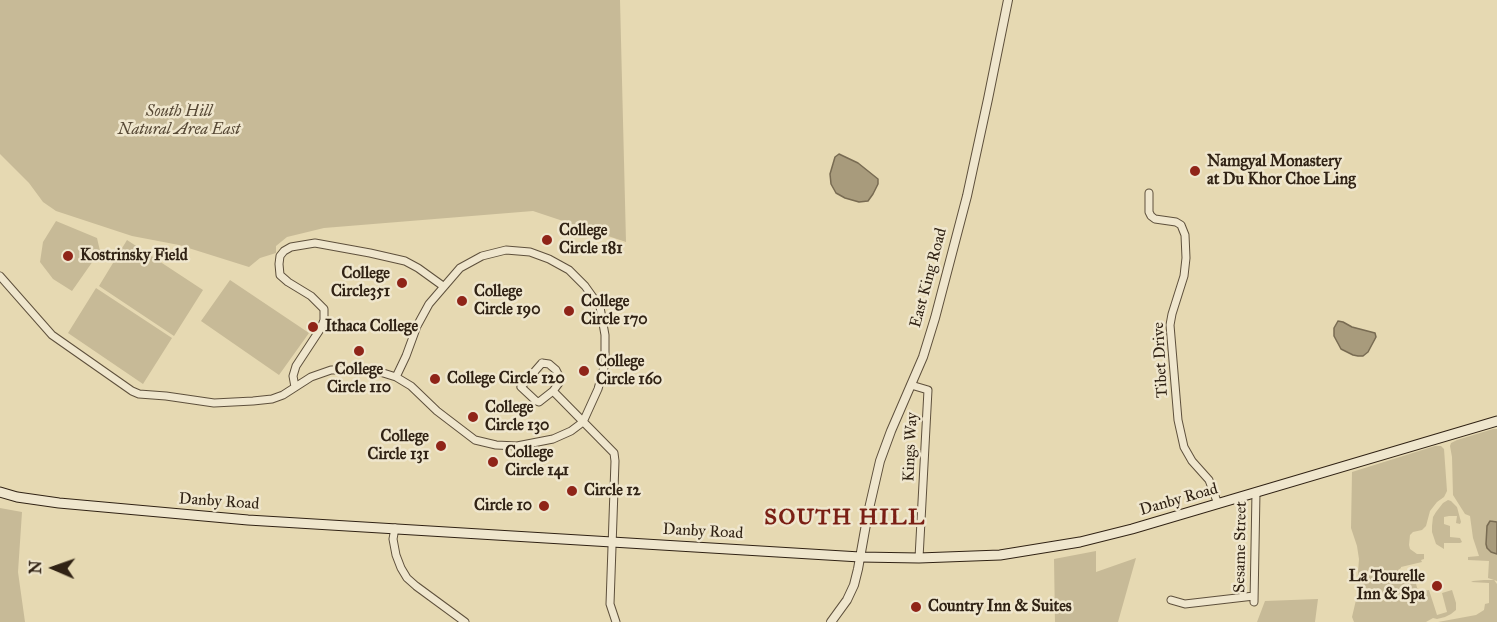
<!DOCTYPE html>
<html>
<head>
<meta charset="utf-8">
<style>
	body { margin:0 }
	#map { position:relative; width:1497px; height:622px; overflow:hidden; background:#e6d9b2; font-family:"IM FELL Great Primer",serif }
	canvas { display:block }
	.north { position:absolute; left:24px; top:538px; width:60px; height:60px; -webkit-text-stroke:4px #efe6cd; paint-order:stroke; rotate:272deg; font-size:16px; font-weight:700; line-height:24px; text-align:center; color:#302214 }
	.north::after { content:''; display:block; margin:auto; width:21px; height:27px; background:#302214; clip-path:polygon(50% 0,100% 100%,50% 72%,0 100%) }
</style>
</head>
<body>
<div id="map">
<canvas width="1497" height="622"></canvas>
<div class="north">N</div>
</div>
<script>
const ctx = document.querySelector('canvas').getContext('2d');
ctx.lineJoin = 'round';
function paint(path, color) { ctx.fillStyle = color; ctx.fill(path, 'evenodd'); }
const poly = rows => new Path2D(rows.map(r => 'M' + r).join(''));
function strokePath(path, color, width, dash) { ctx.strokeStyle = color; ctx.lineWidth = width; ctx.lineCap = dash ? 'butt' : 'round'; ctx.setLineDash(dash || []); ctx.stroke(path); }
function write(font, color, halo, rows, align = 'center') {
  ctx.font = font + ' "IM FELL Great Primer",serif'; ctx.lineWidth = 5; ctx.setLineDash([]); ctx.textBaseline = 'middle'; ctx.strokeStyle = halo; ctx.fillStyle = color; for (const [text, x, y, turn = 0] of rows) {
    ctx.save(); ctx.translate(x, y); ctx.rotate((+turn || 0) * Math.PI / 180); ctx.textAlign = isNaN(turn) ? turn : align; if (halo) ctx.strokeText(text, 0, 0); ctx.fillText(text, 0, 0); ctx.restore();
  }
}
const green = poly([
	[0,0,620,0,626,242,533,211,324,228,287,237,276,246,276,253,260,258,249,267,179,245,132,236,56,211,43,202,29,183,0,154],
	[56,221,97,238,100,251,72,291,53,279,40,262,43,242],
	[127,240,203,290,174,336,99,286],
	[230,280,309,333,279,375,201,321],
	[96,288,172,338,143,384,68,333],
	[1493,429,1497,429,1497,581,1488,578,1489,561,1468,560,1468,557,1479,556,1473,538,1470,516,1465,514,1453,495,1452,457,1450,446,1451,443,1457,440],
	[1435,446,1441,446,1444,449,1447,491,1444,497,1437,502,1430,511,1426,526,1422,530,1413,532,1410,535,1409,545,1410,549,1417,554,1424,554,1424,559,1421,560,1422,562,1401,567,1401,568,1398,570,1401,579,1426,572,1427,576,1415,580,1418,591,1422,590,1424,591,1429,590,1437,615,1447,612,1442,593,1452,590,1456,603,1456,610,1451,614,1445,617,1437,619,1433,618,1426,622,1354,622,1352,617,1356,600,1359,559,1357,546,1351,528,1352,472],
	[1448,500,1451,501,1457,507,1461,522,1460,524,1456,523,1457,516,1449,516,1444,517,1444,524,1450,526,1450,537,1460,538,1462,542,1460,543,1444,543,1444,549,1436,544,1432,532,1432,526,1433,517,1436,512,1443,503],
	[0,508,22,512,18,572,25,622,0,622],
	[1096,551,1096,572,1136,558,1118,622,1055,622,1054,559],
	[1484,580,1494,580,1497,584,1497,622,1438,622,1476,615,1484,610,1485,604,1489,603,1489,583,1471,582,1473,581],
	[1318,599,1315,622,1257,622,1265,601]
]);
const water = poly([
	[839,154,858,163,878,179,878,184,873,194,868,201,859,202,845,198,836,193,831,184,830,174,835,157,839,154],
	[1338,321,1343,322,1352,327,1375,333,1376,337,1368,352,1363,356,1358,356,1353,355,1341,349,1334,336,1334,328,1338,321],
	[1490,521,1497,522,1497,554,1491,552,1487,548,1486,544,1487,526,1490,521]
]);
const minor = poly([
	[1149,193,1149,212,1151,216,1155,219,1176,222,1181,225,1185,235,1186,258,1184,276,1172,314,1170,325,1178,420,1184,447,1192,461,1209,480,1218,504],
	[0,276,52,335,132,391,139,394,166,396,214,403,253,401,272,399,283,395,311,377,331,370,348,370,380,372,396,377,411,386,437,411,475,440,496,445,517,446,553,439,571,431,583,422,598,389,605,364,605,335,600,307,585,286,569,270,549,259,530,252,506,250,482,256,460,268,429,304,417,326,406,356,396,377],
	[542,363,549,364,556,370,560,378,559,383,553,391,539,402,536,401,521,387,542,363],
	[911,385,928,390,919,558],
	[295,387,293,376,296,366,321,328,324,320,324,309,311,296,288,282,280,275,279,264,280,256,284,251,291,247,315,243,370,253,405,261,418,268,443,286],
	[553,391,614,453,615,461,610,604,616,622],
	[395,528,393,539,396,555,401,568,407,578,416,586,465,622],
	[1171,600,1185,604,1254,596],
	[1254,602,1256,492]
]);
const tertiary = poly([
	[831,622,847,600,854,585,858,569,868,513,880,461,891,431,923,357,935,318,967,196,988,99,1008,0]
]);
const secondary = poly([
	[0,492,17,497,59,503,248,520,860,557,919,558,1000,555,1080,542,1132,529,1497,421]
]);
const markers = [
	[1195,171,6,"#8f2418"],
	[547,240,6,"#8f2418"],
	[68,256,6,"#8f2418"],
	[402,283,6,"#8f2418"],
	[462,301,6,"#8f2418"],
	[569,311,6,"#8f2418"],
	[313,327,6,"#8f2418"],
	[359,351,6,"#8f2418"],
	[584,371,6,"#8f2418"],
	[435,379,6,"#8f2418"],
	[473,417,6,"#8f2418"],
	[441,446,6,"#8f2418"],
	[493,462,6,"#8f2418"],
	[572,491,6,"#8f2418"],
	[544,506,6,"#8f2418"],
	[1437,586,6,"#8f2418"],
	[916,607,6,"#8f2418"]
];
const parkNames = [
	["South Hill",179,112],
	["Natural Area East",179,130]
];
const poiNames = [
	["Namgyal Monastery",1207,162],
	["at Du Khor Choe Ling",1207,180],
	["College",559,231],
	["Circle 181",559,249],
	["Kostrinsky Field",80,256],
	["College",390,274,"right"],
	["Circle351",390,292,"right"],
	["College",474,292],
	["Circle 190",474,310],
	["College",581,302],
	["Circle 170",581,320],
	["Ithaca College",325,327],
	["College",596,362],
	["Circle 160",596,380],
	["College",359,370,"center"],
	["Circle 110",359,388,"center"],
	["College Circle 120",447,379],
	["College",485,408],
	["Circle 130",485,426],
	["College",429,437,"right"],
	["Circle 131",429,455,"right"],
	["College",505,453],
	["Circle 141",505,471],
	["Circle 12",584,491],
	["Circle 10",532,506,"right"],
	["La Tourelle",1425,577,"right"],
	["Inn & Spa",1425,595,"right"],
	["Country Inn & Suites",928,607]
];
const streetNames = [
	["East King Road",929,278,-75],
	["Tibet Drive",1161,360,-93],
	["Kings Way",911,447,-87],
	["Danby Road",1179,500,-16],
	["Danby Road",219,502,4],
	["Danby Road",703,532,3],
	["Sesame Street",1241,547,-89]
];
const districtNames = [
	["SOUTH HILL",845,519]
];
paint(green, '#c7ba97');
paint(water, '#a89b7c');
strokePath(water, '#786b52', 1.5);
strokePath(minor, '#5e503c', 9);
strokePath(tertiary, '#5e503c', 10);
strokePath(secondary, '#302214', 11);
strokePath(minor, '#efe6cd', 7);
strokePath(tertiary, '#efe6cd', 8);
strokePath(secondary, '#efe6cd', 9);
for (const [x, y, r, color] of markers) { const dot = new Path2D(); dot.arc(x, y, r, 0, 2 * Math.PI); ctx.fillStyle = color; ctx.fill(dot); strokePath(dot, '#efe6cd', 2); }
write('italic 16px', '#564835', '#efe6cd', parkNames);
write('bold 16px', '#302214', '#efe6cd', poiNames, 'left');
write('16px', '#302214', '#efe6cd', streetNames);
ctx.letterSpacing = '1.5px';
write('bold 22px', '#7a1f14', '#efe6cd', districtNames);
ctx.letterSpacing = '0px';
</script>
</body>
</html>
